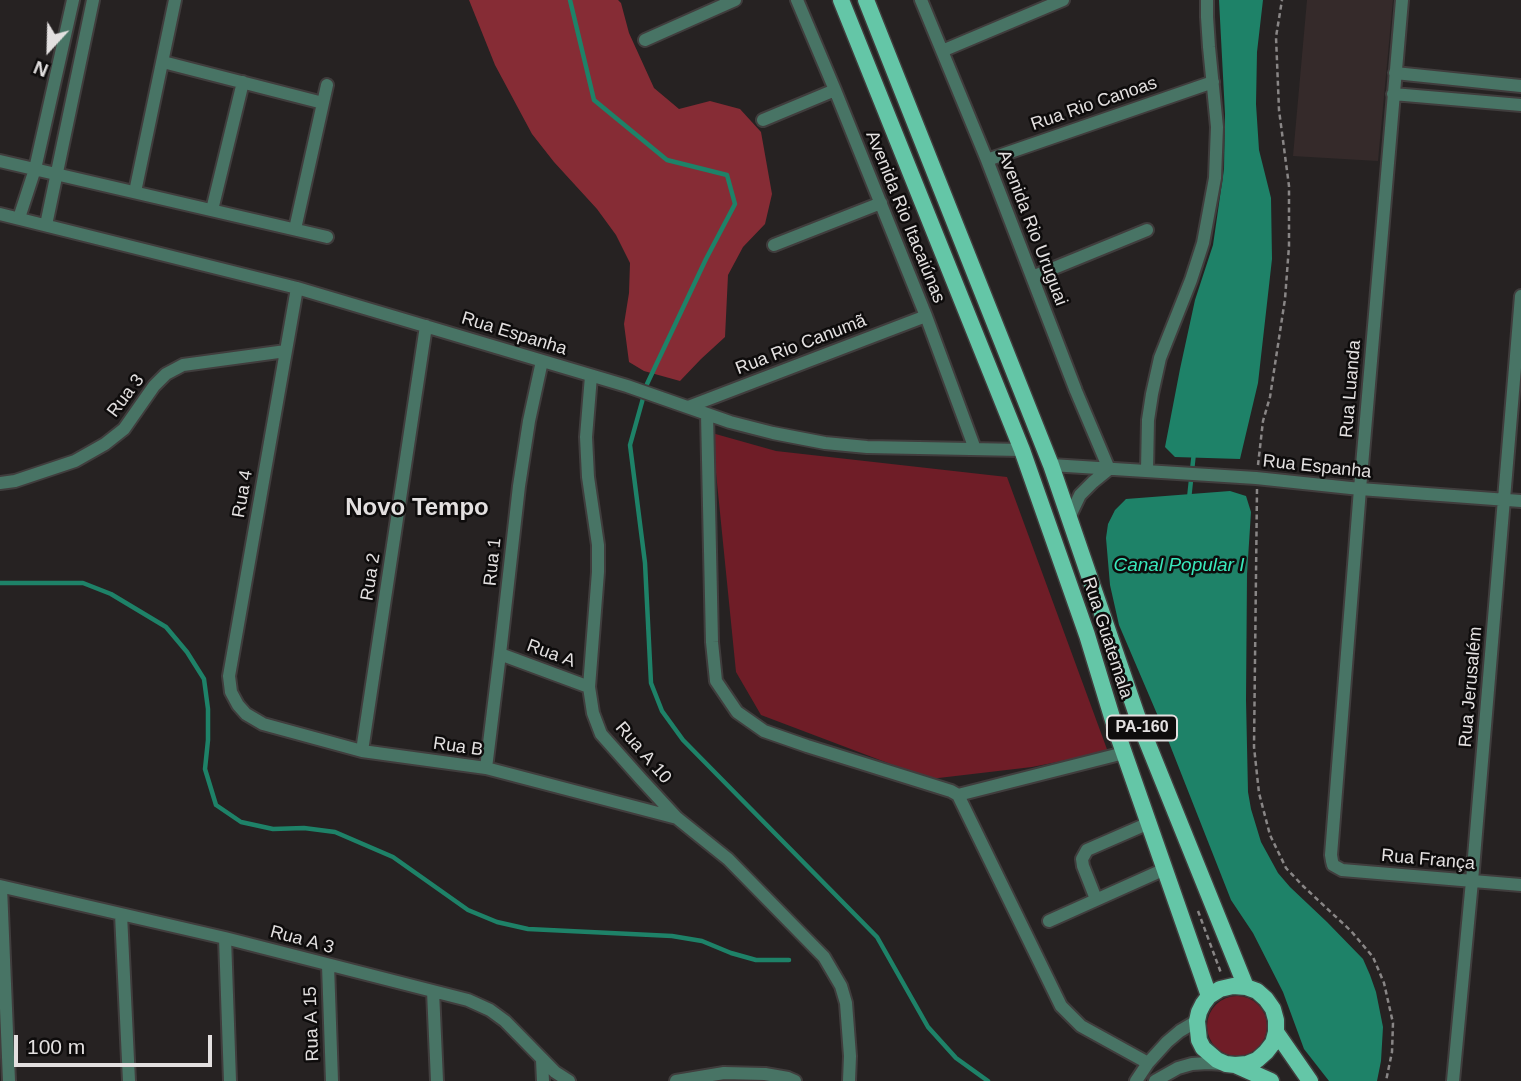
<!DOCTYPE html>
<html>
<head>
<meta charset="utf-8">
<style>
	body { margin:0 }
	#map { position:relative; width:1521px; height:1081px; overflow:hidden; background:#262222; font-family:Arial,sans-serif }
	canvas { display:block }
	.north { position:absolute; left:14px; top:14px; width:70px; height:70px; -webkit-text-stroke:5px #0e0c0c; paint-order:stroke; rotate:202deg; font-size:19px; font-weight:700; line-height:28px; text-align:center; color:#e3e0e0 }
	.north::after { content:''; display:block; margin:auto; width:24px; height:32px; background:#e3e0e0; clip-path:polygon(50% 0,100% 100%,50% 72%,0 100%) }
	.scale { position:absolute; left:14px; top:1035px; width:198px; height:32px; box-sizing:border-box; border:4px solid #e3e0e0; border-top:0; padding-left:9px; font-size:21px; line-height:24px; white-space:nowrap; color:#e3e0e0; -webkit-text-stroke:5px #0e0c0c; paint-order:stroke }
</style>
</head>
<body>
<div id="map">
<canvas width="1521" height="1081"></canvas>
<div class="north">N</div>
<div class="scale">100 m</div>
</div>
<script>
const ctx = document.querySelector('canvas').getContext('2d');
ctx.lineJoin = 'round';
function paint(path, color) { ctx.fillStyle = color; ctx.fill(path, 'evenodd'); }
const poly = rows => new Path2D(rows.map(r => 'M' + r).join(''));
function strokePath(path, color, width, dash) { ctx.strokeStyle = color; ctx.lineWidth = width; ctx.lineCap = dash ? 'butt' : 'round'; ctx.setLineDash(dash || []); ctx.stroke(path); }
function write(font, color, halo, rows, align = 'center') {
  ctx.font = font + ' Arial,sans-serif'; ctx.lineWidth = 5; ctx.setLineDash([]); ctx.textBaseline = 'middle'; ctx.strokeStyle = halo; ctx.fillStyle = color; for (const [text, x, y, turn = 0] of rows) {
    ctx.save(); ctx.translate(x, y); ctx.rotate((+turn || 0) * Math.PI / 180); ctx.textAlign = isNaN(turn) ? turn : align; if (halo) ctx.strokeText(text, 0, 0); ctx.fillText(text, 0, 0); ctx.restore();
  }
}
const built = poly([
	[1307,0,1393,0,1378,161,1293,156]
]);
const green = poly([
	[712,433,776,451,1007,477,1108,752,1032,767,930,779,761,715,736,672],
	'1207 1026a30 30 0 1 1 60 0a30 30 0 1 1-60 0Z'
]);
const forest = poly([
	[469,0,618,0,621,3,629,33,654,88,679,109,710,101,740,109,761,132,772,194,765,224,743,247,728,275,725,337,701,359,680,381,644,371,629,362,624,324,629,293,630,263,616,235,597,209,554,162,532,134,495,65]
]);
const water = poly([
	[1219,0,1263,0,1257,52,1256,104,1259,150,1271,198,1272,259,1258,383,1240,459,1175,457,1165,447,1180,369,1195,300,1213,245,1224,169,1225,114],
	[1230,491,1246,496,1251,512,1247,574,1246,700,1248,792,1251,809,1261,842,1278,873,1290,887,1327,922,1363,959,1370,975,1376,992,1383,1027,1381,1061,1377,1081,1329,1081,1304,1049,1283,992,1253,933,1231,900,1166,735,1119,625,1110,585,1106,538,1108,524,1115,510,1126,499]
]);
const stream = poly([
	[570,0,594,100,667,160,727,175,735,204,706,259,647,384,630,445,645,563,651,683,662,711,683,740,877,937,928,1027,956,1058,988,1081],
	[1189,499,1194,452],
	[0,583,83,583,111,594,166,627,187,652,204,679,208,709,208,740,205,769,216,805,241,822,273,829,304,828,335,832,393,857,468,910,497,922,528,929,672,936,702,941,731,953,756,960,789,960]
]);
const path = poly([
	[1258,465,1263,421,1270,397,1285,299,1289,246,1289,186,1279,110,1276,37,1282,0],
	[1257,489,1254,747,1259,793,1270,835,1286,868,1303,886,1351,931,1373,957,1384,983,1393,1023,1392,1052,1386,1081],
	[1198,911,1221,973]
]);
const minor = poly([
	[797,0,835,90,926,316,975,449],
	[921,0,987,160,1076,391,1109,469],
	[1402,0,1360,489,1331,855,1332,861,1333,865,1342,870,1521,885],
	[645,40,735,0],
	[942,51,1063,0],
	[163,62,323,103],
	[1395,73,1521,86],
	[1393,94,1521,105],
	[763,120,835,90],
	[987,160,1213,82],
	[0,161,327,237],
	[135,192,175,0],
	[212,210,243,82],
	[0,214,297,288,627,386,730,422,773,433,825,443,867,447,1022,450],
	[19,218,35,169,73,0],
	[46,225,93,0],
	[295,229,327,85],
	[774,245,881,203],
	[1032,277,1147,230],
	[297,288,229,676,231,692,238,705,246,714,263,724,362,751,486,768,677,818],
	[591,376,586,437,588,477,598,545,598,572,589,687,593,713,601,734,641,779,677,818,728,859,824,957,841,986,846,1003,850,1056,849,1081],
	[688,407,926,316],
	[707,414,712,642,716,681,737,712,764,731,807,746,951,791,958,795,1061,1006,1081,1026,1148,1063],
	[1051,465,1256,478,1360,489,1521,501],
	[1147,470,1148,420,1152,394,1160,358,1191,280,1203,243,1215,178,1217,127,1209,47,1207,17,1207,0],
	[0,483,15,481,75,461,105,444,124,429,154,386,166,374,183,365,286,351],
	[1069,518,1080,495,1093,482,1109,469],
	[500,654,589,687],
	[362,751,426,326],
	[486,768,500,654,519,486,529,421,542,361],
	[958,795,1124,753],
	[0,886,225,938,468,1000,490,1010,505,1021,555,1072,569,1081],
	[1,887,9,1081],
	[1096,899,1083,866,1082,859,1087,850,1149,823],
	[121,914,129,1081],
	[1049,921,1165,869],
	[225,938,230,1081],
	[328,965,332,1081],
	[433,991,437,1081],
	[542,1060,543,1081],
	[676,1081,724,1073,765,1074,788,1078,795,1081],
	[1136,1081,1148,1063,1167,1042,1180,1031,1197,1021],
	[1155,1081,1178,1068,1192,1064,1208,1063,1224,1064],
	[1453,1081,1472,881,1521,296]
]);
const major = poly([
	[841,0,1022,450,1087,635,1115,727,1209,996],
	[866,0,1051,465,1141,727,1246,987],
	[1276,1032,1310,1081],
	[1235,1065,1247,1064,1257,1060,1266,1052,1273,1043,1276,1032,1276,1020,1273,1009,1266,999,1257,991,1246,987,1233,986,1220,989,1209,996,1203,1004,1199,1012,1197,1021,1199,1040,1203,1048,1217,1060,1226,1064,1235,1065,1271,1081]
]);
const shields = [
	[1142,728,70]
];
const shieldNames = [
	["PA-160",1142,728]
];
const streetNames = [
	["Rua Rio Canoas",1094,104,-19],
	["Avenida Rio Itacaiúnas",905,217,68],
	["Avenida Rio Uruguai",1032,228,69],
	["Rua Espanha",514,334,17],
	["Rua Rio Canumã",801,345,-21],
	["Rua Luanda",1351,389,-85],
	["Rua 3",126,396,-53],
	["Rua Espanha",1317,467,6],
	["Rua 4",243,494,-80],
	["Rua 1",493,562,-84],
	["Rua 2",371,577,-81],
	["Rua Guatemala",1107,638,72],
	["Rua A",551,654,20],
	["Rua Jerusalém",1471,687,-85],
	["Rua B",458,747,8],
	["Rua A 10",643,753,49],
	["Rua França",1428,860,5],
	["Rua A 3",302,940,15],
	["Rua A 15",312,1024,-92]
];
const waterNames = [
	["Canal Popular I",1179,566]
];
const districtNames = [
	["Novo Tempo",417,508]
];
paint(built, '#352a2a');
paint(green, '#6f1d27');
paint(forest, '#862c35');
paint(water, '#1e8268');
strokePath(stream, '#1e8268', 4.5);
strokePath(minor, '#403d3d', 16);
strokePath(major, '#403d3d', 19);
strokePath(path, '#898686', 2.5, [5, 3.5]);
strokePath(minor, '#487465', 12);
strokePath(major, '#64c6a7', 16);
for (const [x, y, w] of shields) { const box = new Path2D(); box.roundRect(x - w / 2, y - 12.5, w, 25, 5); ctx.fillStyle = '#0e0c0c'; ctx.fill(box); strokePath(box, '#e3e0e0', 2); }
write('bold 16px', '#e3e0e0', null, shieldNames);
write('18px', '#e3e0e0', '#0e0c0c', streetNames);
write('italic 19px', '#39e9bc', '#0e0c0c', waterNames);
write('bold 24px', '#e3e0e0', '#0e0c0c', districtNames);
</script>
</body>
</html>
